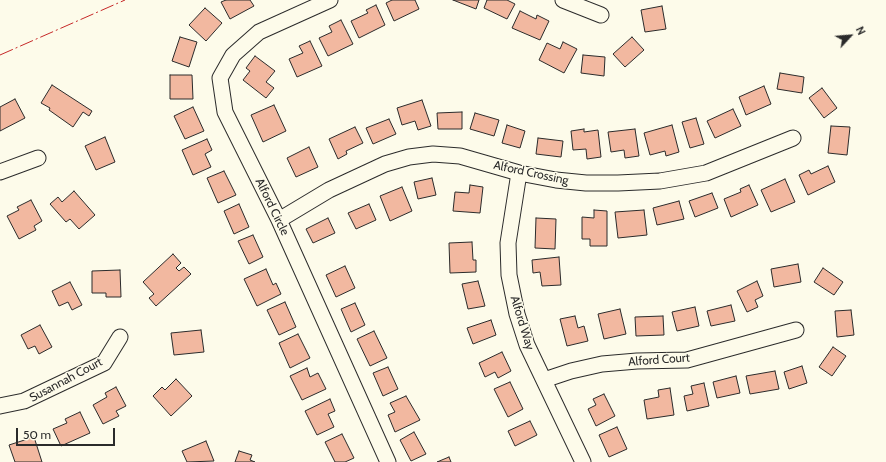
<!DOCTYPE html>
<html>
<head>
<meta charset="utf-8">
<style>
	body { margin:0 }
	#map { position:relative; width:886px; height:462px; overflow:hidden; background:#fdfbea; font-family:Cabin,sans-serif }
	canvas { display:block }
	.north { position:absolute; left:830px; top:16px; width:40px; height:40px; -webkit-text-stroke:3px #fdfbea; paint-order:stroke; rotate:64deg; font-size:11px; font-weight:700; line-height:16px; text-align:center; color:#2b2b2b }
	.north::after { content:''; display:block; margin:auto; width:14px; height:18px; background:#2b2b2b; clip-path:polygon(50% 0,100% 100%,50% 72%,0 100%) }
	.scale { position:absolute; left:16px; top:428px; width:99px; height:18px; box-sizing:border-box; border:2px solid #2b2b2b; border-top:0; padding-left:5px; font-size:12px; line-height:14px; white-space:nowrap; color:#2b2b2b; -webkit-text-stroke:3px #fdfbea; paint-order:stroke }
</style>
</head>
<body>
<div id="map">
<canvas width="886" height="462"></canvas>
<div class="north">N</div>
<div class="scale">50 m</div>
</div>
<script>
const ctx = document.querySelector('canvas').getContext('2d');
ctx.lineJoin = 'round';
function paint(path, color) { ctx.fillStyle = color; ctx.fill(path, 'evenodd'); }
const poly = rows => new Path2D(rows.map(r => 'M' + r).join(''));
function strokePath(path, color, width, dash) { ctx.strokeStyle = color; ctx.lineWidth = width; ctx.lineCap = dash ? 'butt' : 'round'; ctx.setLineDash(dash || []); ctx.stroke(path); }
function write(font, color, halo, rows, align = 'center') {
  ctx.font = font + ' Cabin,sans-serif'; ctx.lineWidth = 3; ctx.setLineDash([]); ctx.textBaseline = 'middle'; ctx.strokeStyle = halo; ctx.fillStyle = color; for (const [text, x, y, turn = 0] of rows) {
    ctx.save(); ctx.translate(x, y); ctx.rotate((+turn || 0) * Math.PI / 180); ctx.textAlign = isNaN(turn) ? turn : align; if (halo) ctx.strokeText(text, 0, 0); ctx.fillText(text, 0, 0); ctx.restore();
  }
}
const building = poly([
	[226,0,250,0,254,6,230,19,221,2,226,0],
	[392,0,415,0,419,9,394,21,386,3,392,0],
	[453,0,479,0,476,9,453,0],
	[487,0,507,0,515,4,507,19,484,8,487,0],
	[376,5,385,25,359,38,351,21,368,13,366,10,376,5],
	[662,6,666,29,645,32,641,10,662,6],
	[205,8,222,23,206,41,189,25,205,8],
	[520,11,536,19,537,15,549,21,540,40,512,28,520,11],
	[341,20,353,44,328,56,319,38,332,32,329,26,341,20],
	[180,37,197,42,189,67,172,61,180,37],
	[632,37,644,50,625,67,613,54,632,37],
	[310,41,322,66,297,77,289,59,303,53,299,46,310,41],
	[563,42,577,49,564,73,539,60,547,43,560,49,563,42],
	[583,55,605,57,604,76,581,73,583,55],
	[255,56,275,71,266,82,274,88,266,98,243,80,250,71,246,68,255,56],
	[780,73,804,77,802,93,777,89,780,73],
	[170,75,192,75,193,99,170,99,170,75],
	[52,85,92,111,89,116,83,112,73,127,49,110,50,108,41,103,52,85],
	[764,86,771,104,746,115,739,97,764,86],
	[822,88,837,108,824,118,809,98,822,88],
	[15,99,25,118,0,131,0,107,15,99],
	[422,100,431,126,418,130,415,121,402,125,397,108,422,100],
	[274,105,286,131,263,142,251,115,274,105],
	[193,107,204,131,185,139,174,116,193,107],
	[733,109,741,126,715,138,707,121,733,109],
	[462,112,462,129,438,129,437,113,462,112],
	[475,113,499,120,494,136,470,129,475,113],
	[696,118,704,144,690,148,682,122,696,118],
	[389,119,396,134,373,144,366,128,389,119],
	[507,125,525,131,520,148,502,143,507,125],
	[672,125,679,152,666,156,665,151,650,155,644,133,672,125],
	[831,126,850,127,847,155,828,153,831,126],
	[355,127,363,143,346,151,347,154,338,159,329,139,355,127],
	[584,129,584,132,598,130,601,157,587,159,586,149,573,150,571,131,584,129],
	[635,129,639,156,625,158,624,150,611,152,608,132,635,129],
	[105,137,115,162,96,170,85,146,105,137],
	[538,138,563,141,561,157,536,154,538,138],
	[207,139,212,150,205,154,211,167,193,175,182,150,207,139],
	[309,147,318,167,296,177,287,158,309,147],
	[828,166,835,182,808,195,799,175,809,170,811,174,828,166],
	[224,171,236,195,218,203,207,178,224,171],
	[432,178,436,195,418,199,414,182,432,178],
	[785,179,795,202,771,212,761,190,785,179],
	[470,185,483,187,480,213,453,211,455,192,469,193,470,185],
	[749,185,758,205,731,217,724,199,741,192,740,189,749,185],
	[402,187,412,211,390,221,380,196,402,187],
	[74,191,95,215,79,229,70,219,66,222,50,204,58,197,62,202,74,191],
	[712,193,718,208,695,217,689,201,712,193],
	[31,200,42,221,34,226,36,230,19,239,7,216,19,210,17,207,31,200],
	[679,201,684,219,657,225,653,208,679,201],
	[239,204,249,227,234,234,224,211,239,204],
	[369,204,376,220,356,229,348,213,369,204],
	[594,210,607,211,607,246,590,246,590,239,582,239,582,217,594,218,594,210],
	[644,210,647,235,618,238,615,212,644,210],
	[328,218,335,233,313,243,306,229,328,218],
	[536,218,556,219,555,249,535,248,536,218],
	[253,235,263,257,249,264,238,241,253,235],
	[472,242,473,260,476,260,476,272,450,273,449,243,472,242],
	[173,254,181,263,176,268,179,271,184,267,191,274,156,306,149,298,154,294,143,282,173,254],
	[559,257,561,285,542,286,540,272,533,273,532,260,559,257],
	[798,264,801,282,774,287,771,269,798,264],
	[345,266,355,288,336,297,326,275,345,266],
	[823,268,843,282,834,295,814,282,823,268],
	[266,269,273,285,276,283,281,294,257,306,244,279,266,269],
	[120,270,121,297,106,297,106,293,92,293,92,271,120,270],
	[478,281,485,306,468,309,462,284,478,281],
	[757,281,763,296,755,300,758,307,747,312,737,291,757,281],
	[70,282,82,305,72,310,68,302,59,306,52,291,70,282],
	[285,302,296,327,279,335,267,310,285,302],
	[355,303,365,325,351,332,341,309,355,303],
	[731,305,735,321,711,326,707,311,731,305],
	[695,307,699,326,677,331,672,312,695,307],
	[620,309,626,334,604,339,598,314,620,309],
	[851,310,854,335,837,337,835,311,851,310],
	[575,316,578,328,584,326,588,341,567,346,560,319,575,316],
	[663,316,664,335,636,336,635,317,663,316],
	[491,320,496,335,473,344,467,328,491,320],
	[40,325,52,347,39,354,35,346,28,349,21,335,40,325],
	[201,330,204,352,174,355,171,333,201,330],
	[374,331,387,358,370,366,357,339,374,331],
	[298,334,310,358,290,368,279,343,298,334],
	[833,347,846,356,832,376,819,367,833,347],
	[502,352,511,371,498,378,495,372,485,377,479,363,502,352],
	[802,366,807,383,789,389,784,372,802,366],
	[388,367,398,389,383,396,373,373,388,367],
	[307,368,310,377,318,373,326,389,302,400,290,376,307,368],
	[775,371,779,389,750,394,746,376,775,371],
	[736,376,740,393,717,398,713,382,736,376],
	[176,379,192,396,171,416,153,396,162,387,165,390,176,379],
	[510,382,523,409,508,417,494,389,510,382],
	[704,383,709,406,687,411,684,396,693,394,691,386,704,383],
	[116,387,126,406,116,411,119,416,103,424,93,405,107,397,105,393,116,387],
	[670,388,674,415,647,419,644,400,659,397,658,390,670,388],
	[604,394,615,416,596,426,588,409,596,405,593,399,604,394],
	[406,396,420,420,395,432,388,415,395,412,390,403,406,396],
	[330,399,335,411,328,414,334,427,317,435,305,411,330,399],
	[80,412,90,433,61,446,53,429,67,423,65,419,80,412],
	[530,421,537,435,515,446,508,431,530,421],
	[617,427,627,449,609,457,599,435,617,427],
	[414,432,426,454,411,461,400,440,414,432],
	[342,434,354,458,345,462,335,462,325,442,342,434],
	[34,437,42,462,15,462,9,445,34,437],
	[206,441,214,461,187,462,182,451,206,441],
	[239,451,252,455,250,460,255,462,235,462,239,451],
	[449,457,451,462,437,462,449,457]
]);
const minor = poly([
	[330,0,259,32,233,55,220,78,225,112,279,220,388,462],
	[563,0,601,15],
	[0,172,38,158],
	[519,173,508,243,509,275,517,314,527,345,583,462],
	[279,220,329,190,385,164,409,157,433,154,460,156,519,173,556,180,586,183,618,183,660,181,706,173,793,138],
	[544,380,571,371,602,364,637,361,687,360,796,330],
	[0,406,24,401,104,363,120,337]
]);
const power = poly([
	[0,55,125,0]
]);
const streetNames = [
	["Alford Crossing",531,173,12],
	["Alford Circle",272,207,64],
	["Alford Way",522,323,73],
	["Alford Court",659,360,-4],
	["Susannah Court",66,380,-28]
];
paint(building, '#f2b8a0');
strokePath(building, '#2b2b2b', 1);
strokePath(minor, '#2b2b2b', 17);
strokePath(minor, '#fdfbea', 15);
strokePath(power, '#c62828', 1, [14, 3, 2, 3]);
write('12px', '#2b2b2b', '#fdfbea', streetNames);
</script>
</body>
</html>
